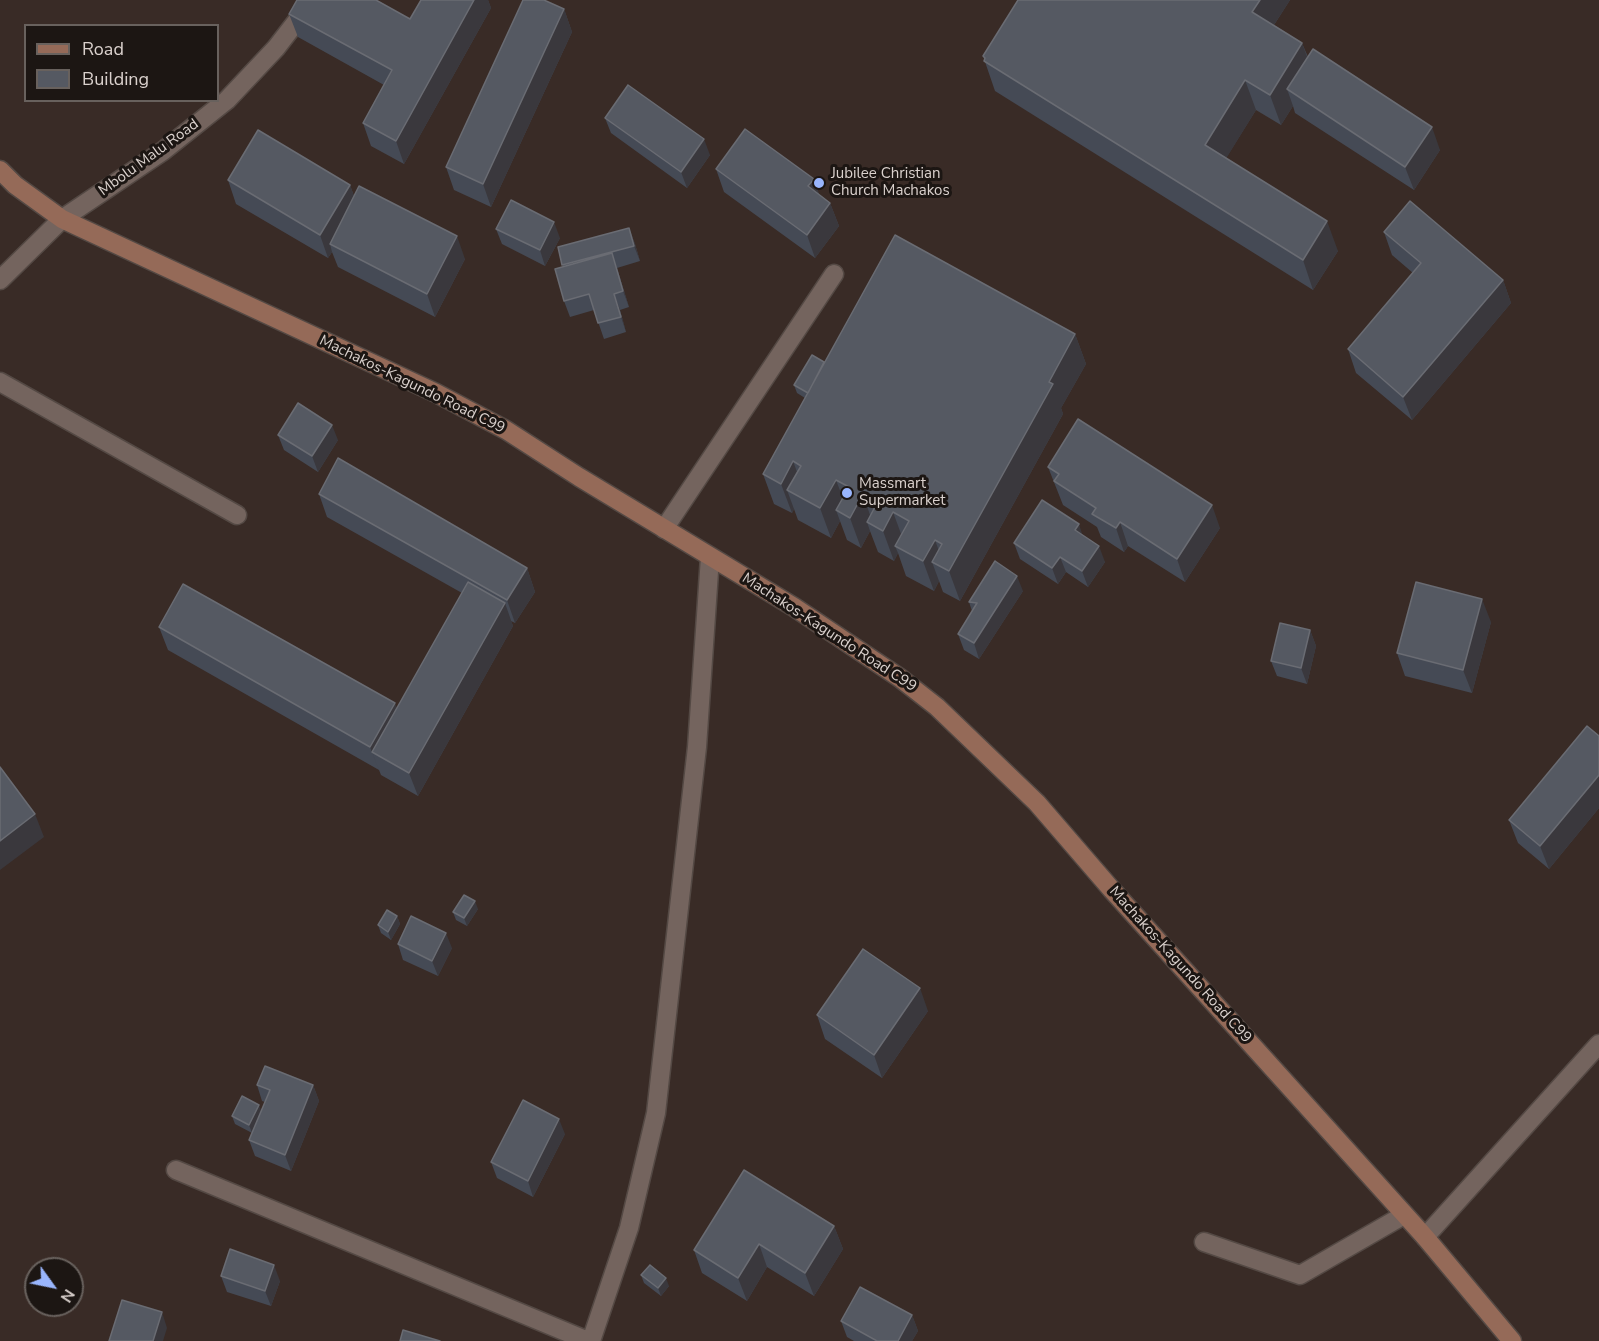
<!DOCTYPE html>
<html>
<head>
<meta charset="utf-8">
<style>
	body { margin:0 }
	#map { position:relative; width:1599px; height:1341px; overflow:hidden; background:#392b26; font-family:"Nunito Sans",sans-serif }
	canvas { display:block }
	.legend { position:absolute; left:24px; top:24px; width:195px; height:78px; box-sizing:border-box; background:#1c1613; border:2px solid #68615d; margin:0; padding:8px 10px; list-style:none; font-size:18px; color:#dad1cd }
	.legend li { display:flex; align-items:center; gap:12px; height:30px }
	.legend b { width:30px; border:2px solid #68615d }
	.north { position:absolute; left:24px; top:1257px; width:60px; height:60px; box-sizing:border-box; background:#1c1613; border:2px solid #68615d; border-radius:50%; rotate:123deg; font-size:16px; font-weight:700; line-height:24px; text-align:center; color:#dad1cd }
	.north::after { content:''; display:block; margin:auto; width:21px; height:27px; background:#99b5fd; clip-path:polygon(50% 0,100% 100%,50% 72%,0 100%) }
</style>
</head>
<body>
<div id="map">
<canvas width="1599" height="1341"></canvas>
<ul class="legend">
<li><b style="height:8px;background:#956a58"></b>Road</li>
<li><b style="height:16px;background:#555962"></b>Building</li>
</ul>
<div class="north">N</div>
</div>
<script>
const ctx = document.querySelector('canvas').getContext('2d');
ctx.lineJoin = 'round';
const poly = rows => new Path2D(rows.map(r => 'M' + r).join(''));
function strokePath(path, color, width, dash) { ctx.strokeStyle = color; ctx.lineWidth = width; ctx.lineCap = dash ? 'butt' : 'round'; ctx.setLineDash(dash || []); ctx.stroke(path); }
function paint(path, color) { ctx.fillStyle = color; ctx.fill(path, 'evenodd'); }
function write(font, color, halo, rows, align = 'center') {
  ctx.font = font + ' "Nunito Sans",sans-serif'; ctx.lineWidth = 6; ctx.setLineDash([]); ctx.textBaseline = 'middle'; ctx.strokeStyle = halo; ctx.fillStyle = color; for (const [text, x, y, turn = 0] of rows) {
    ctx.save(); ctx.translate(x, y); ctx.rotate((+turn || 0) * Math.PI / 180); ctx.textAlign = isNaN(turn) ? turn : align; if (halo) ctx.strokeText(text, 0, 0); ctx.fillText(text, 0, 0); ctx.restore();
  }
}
const lane = poly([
	[62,219,163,151,227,100,276,48,313,0],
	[664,529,834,274]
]);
const street = poly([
	[0,280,62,219],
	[0,382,237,515],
	[176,1170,588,1341],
	[1425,1237,1599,1044],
	[1204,1242,1300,1275,1404,1215],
	[591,1341,629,1228,656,1113,697,747,710,557]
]);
const secondary = poly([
	[0,170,15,185,62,219,436,393,506,430,579,477,794,607,900,678,937,707,1037,803,1112,890,1425,1237,1512,1341]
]);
const wall = poly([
	[421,0,488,0,491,8,404,164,371,146,363,123,384,85,298,37,289,14,410,19],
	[1018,0,1290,0,1274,25,1302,43,1308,57,1440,150,1414,190,1295,113,1293,106,1281,125,1256,110,1226,158,1338,251,1313,290,995,91,983,56],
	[564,9,572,32,491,207,454,190,446,167],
	[605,118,710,155,687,188,611,133],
	[716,169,820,195,830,203,839,226,815,258,724,192],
	[228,180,350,185,354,196,465,259,435,317,338,267,332,252,328,258,236,204],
	[629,228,635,244,640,261,617,268,629,307,620,310,626,332,604,339,594,310,570,317,564,301,563,267,558,247],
	[496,229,560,238,545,266,502,244],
	[1384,232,1503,280,1511,303,1412,420,1356,373,1348,349,1413,273,1392,255],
	[1075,334,1086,364,1061,408,1063,414,960,601,943,592,939,581,934,591,906,576,898,553,894,561,878,552,870,531,861,548,847,540,840,521,831,538,798,520,794,509,792,513,774,504,763,474,805,398,797,393,794,385,824,362],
	[278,435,338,440,318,472,284,450],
	[1048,467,1220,528,1185,582,1128,546,1124,552,1101,537,1097,527,1063,505],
	[319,494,527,568,535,592,515,623,511,621,513,626,418,796,381,775,379,770,168,650,159,627,397,708,462,593,327,517],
	[1083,535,1105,562,1088,587,1066,572,1058,584,1020,559,1014,543],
	[1023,591,979,659,964,650,958,634,972,611,969,602],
	[1491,622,1472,693,1405,676,1397,653],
	[1310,630,1316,646,1307,684,1277,676,1271,661],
	[1599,736,1599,808,1549,869,1518,843,1509,820],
	[478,909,467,926,456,920,453,912],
	[397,916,400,924,391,940,381,933,378,925],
	[398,944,452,948,438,976,403,960],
	[928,1011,882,1078,825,1039,817,1015],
	[257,1085,313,1085,319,1101,291,1171,255,1156,249,1140,252,1133,235,1124,232,1116,261,1111,265,1102,262,1101],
	[565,1134,533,1197,497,1178,491,1162],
	[834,1226,843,1249,814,1296,767,1267,747,1301,702,1273,694,1250],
	[641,1275,669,1286,661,1296,644,1283],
	[221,1276,280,1281,271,1306,227,1292],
	[912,1315,918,1331,912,1341,854,1341,847,1337,841,1321]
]);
const shadedWall = poly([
	[474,0,488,0,491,8,404,164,396,141],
	[1260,0,1290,0,1263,42,1252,12],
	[564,9,572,32,491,207,483,184],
	[1302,43,1313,73,1287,89,1293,106,1281,125,1270,95],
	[1245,80,1256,110,1216,175,1205,145],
	[1432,127,1440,150,1414,190,1405,167],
	[704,139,710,155,687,188,681,172],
	[814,179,822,202,808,186],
	[350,185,358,208,330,244,332,252,328,258,320,235],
	[830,203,839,226,815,258,807,235],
	[1327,221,1338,251,1313,290,1303,260],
	[554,222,560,238,545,266,540,250],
	[629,228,635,244,640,261,634,246],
	[457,236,465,259,435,317,427,294],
	[612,253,617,269,629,307,623,291],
	[1503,280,1511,303,1412,420,1403,397],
	[614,294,620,310,626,332,621,317],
	[1075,334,1086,364,1061,408,1063,414,960,601,949,571,1049,382],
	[332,425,338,440,318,472,312,456],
	[793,461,804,491,787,490,794,509,792,513,781,484],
	[836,480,847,509,836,510,840,521,831,538,820,508],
	[863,494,873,524,867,522,870,531,861,548,850,518],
	[1212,505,1220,528,1185,582,1177,559],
	[893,512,904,542,895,546,898,553,894,561,883,531],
	[1120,522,1128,546,1124,552,1116,528],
	[1079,524,1084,540,1075,530],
	[935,540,945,568,932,562,939,581,934,591,923,561],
	[1099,546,1105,562,1088,587,1082,571],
	[1060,557,1066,572,1058,584,1052,568],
	[527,568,535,592,515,623,507,600],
	[1017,576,1023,591,979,659,974,643],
	[1482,599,1491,622,1472,693,1463,670],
	[505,603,513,626,418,796,409,773],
	[1310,630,1316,646,1307,684,1301,668],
	[395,703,404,726,372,752,379,770,370,747],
	[1599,775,1599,808,1549,869,1540,846],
	[35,814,44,837,0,870,0,841],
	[475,901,478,909,467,926,464,918],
	[397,916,400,924,391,940,388,932],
	[446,933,452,948,438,976,432,961],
	[920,988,928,1011,882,1078,874,1055],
	[313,1085,319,1101,291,1171,285,1155],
	[259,1105,262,1113,252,1133,249,1125],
	[559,1119,565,1134,533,1197,528,1181],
	[834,1226,843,1249,814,1296,805,1273],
	[759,1244,767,1267,747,1301,738,1278],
	[274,1265,280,1281,271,1306,265,1291],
	[666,1278,669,1286,661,1296,658,1288],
	[162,1312,167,1328,163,1341,153,1341],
	[912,1315,918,1331,912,1341,898,1341]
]);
const building = poly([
	[297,0,376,0,410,19,421,0,474,0,396,141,363,123,392,70,289,14,297,0],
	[523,0,544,0,564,9,483,184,446,167,523,0],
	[1018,0,1260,0,1252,12,1302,43,1270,95,1245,80,1205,145,1327,221,1303,260,984,61,985,58,983,56,1018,0],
	[1313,49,1432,127,1405,167,1287,89,1313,49],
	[628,85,704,139,681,172,605,118,628,85],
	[745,129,814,179,808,186,830,203,807,235,716,169,745,129],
	[258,130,350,185,320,235,228,180,258,130],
	[359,186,457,236,427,294,330,244,359,186],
	[511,200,554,222,540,250,496,229,511,200],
	[1410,201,1503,280,1403,397,1348,349,1421,263,1384,232,1410,201],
	[629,228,634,246,562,265,558,247,629,228],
	[895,235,1075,334,1049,382,1053,384,949,571,932,562,942,544,935,540,923,561,895,546,909,521,893,512,883,531,867,522,877,503,863,494,850,518,836,510,849,487,836,480,820,508,787,490,801,466,793,461,781,484,763,474,895,235],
	[612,253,623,291,614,294,621,317,598,323,589,294,564,301,555,269,612,253],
	[812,355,824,362,808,393,794,385,812,355],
	[298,403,332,425,312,456,278,435,298,403],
	[1078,419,1212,505,1177,559,1120,522,1116,528,1092,514,1096,508,1054,481,1059,474,1048,467,1078,419],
	[338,458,527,568,507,600,319,494,338,458],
	[1042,500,1079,524,1075,530,1099,546,1082,571,1060,557,1052,568,1014,543,1042,500],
	[995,561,1017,576,974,643,958,634,977,603,969,602,995,561],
	[468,582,505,603,409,773,372,752,468,582],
	[1416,582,1482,599,1463,670,1397,653,1416,582],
	[183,584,395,703,370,747,159,627,183,584],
	[1280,623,1310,630,1301,668,1271,661,1280,623],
	[1587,726,1599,736,1599,775,1540,846,1509,820,1587,726],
	[0,767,35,814,0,841,0,767],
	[464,895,475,901,464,918,453,912,464,895],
	[387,910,397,916,388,932,378,925,387,910],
	[411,916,446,933,432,961,398,944,411,916],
	[863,949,920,988,874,1055,817,1015,863,949],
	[265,1066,313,1085,285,1155,249,1140,270,1090,257,1085,265,1066],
	[242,1096,259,1105,249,1125,232,1116,242,1096],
	[523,1100,559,1119,528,1181,491,1162,523,1100],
	[744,1170,834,1226,805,1273,759,1244,738,1278,694,1250,744,1170],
	[230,1249,274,1265,265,1291,221,1276,230,1249],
	[650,1265,666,1278,658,1288,641,1275,650,1265],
	[860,1287,912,1315,898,1341,877,1341,841,1321,860,1287],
	[122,1300,162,1312,153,1341,109,1341,122,1300],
	[403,1330,440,1341,400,1341,403,1330]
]);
const markers = [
	[819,183,6,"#99b5fd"],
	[847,493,6,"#99b5fd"]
];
const streetNames = [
	["Mbolu Malu Road",149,158,-36],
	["Machakos-Kagundo Road C99",412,385,26],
	["Machakos-Kagundo Road C99",829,633,33],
	["Machakos-Kagundo Road C99",1180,965,48]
];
const poiNames = [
	["Jubilee Christian",831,174],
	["Church Machakos",831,191],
	["Massmart",859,484],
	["Supermarket",859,501]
];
strokePath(lane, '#544944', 21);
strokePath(street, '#544944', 21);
strokePath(secondary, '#544944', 21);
strokePath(lane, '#74645e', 18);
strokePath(street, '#74645e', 18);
strokePath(secondary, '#956a58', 18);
paint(wall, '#454a55');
paint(shadedWall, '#3a383d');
paint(building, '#555962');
strokePath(building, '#6a6c73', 1.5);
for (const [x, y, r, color] of markers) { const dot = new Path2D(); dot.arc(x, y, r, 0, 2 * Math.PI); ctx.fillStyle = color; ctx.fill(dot); strokePath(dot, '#1c1613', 2); }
write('15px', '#dad1cd', '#1c1613', streetNames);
write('15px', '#dad1cd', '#1c1613', poiNames, 'left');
</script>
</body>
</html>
